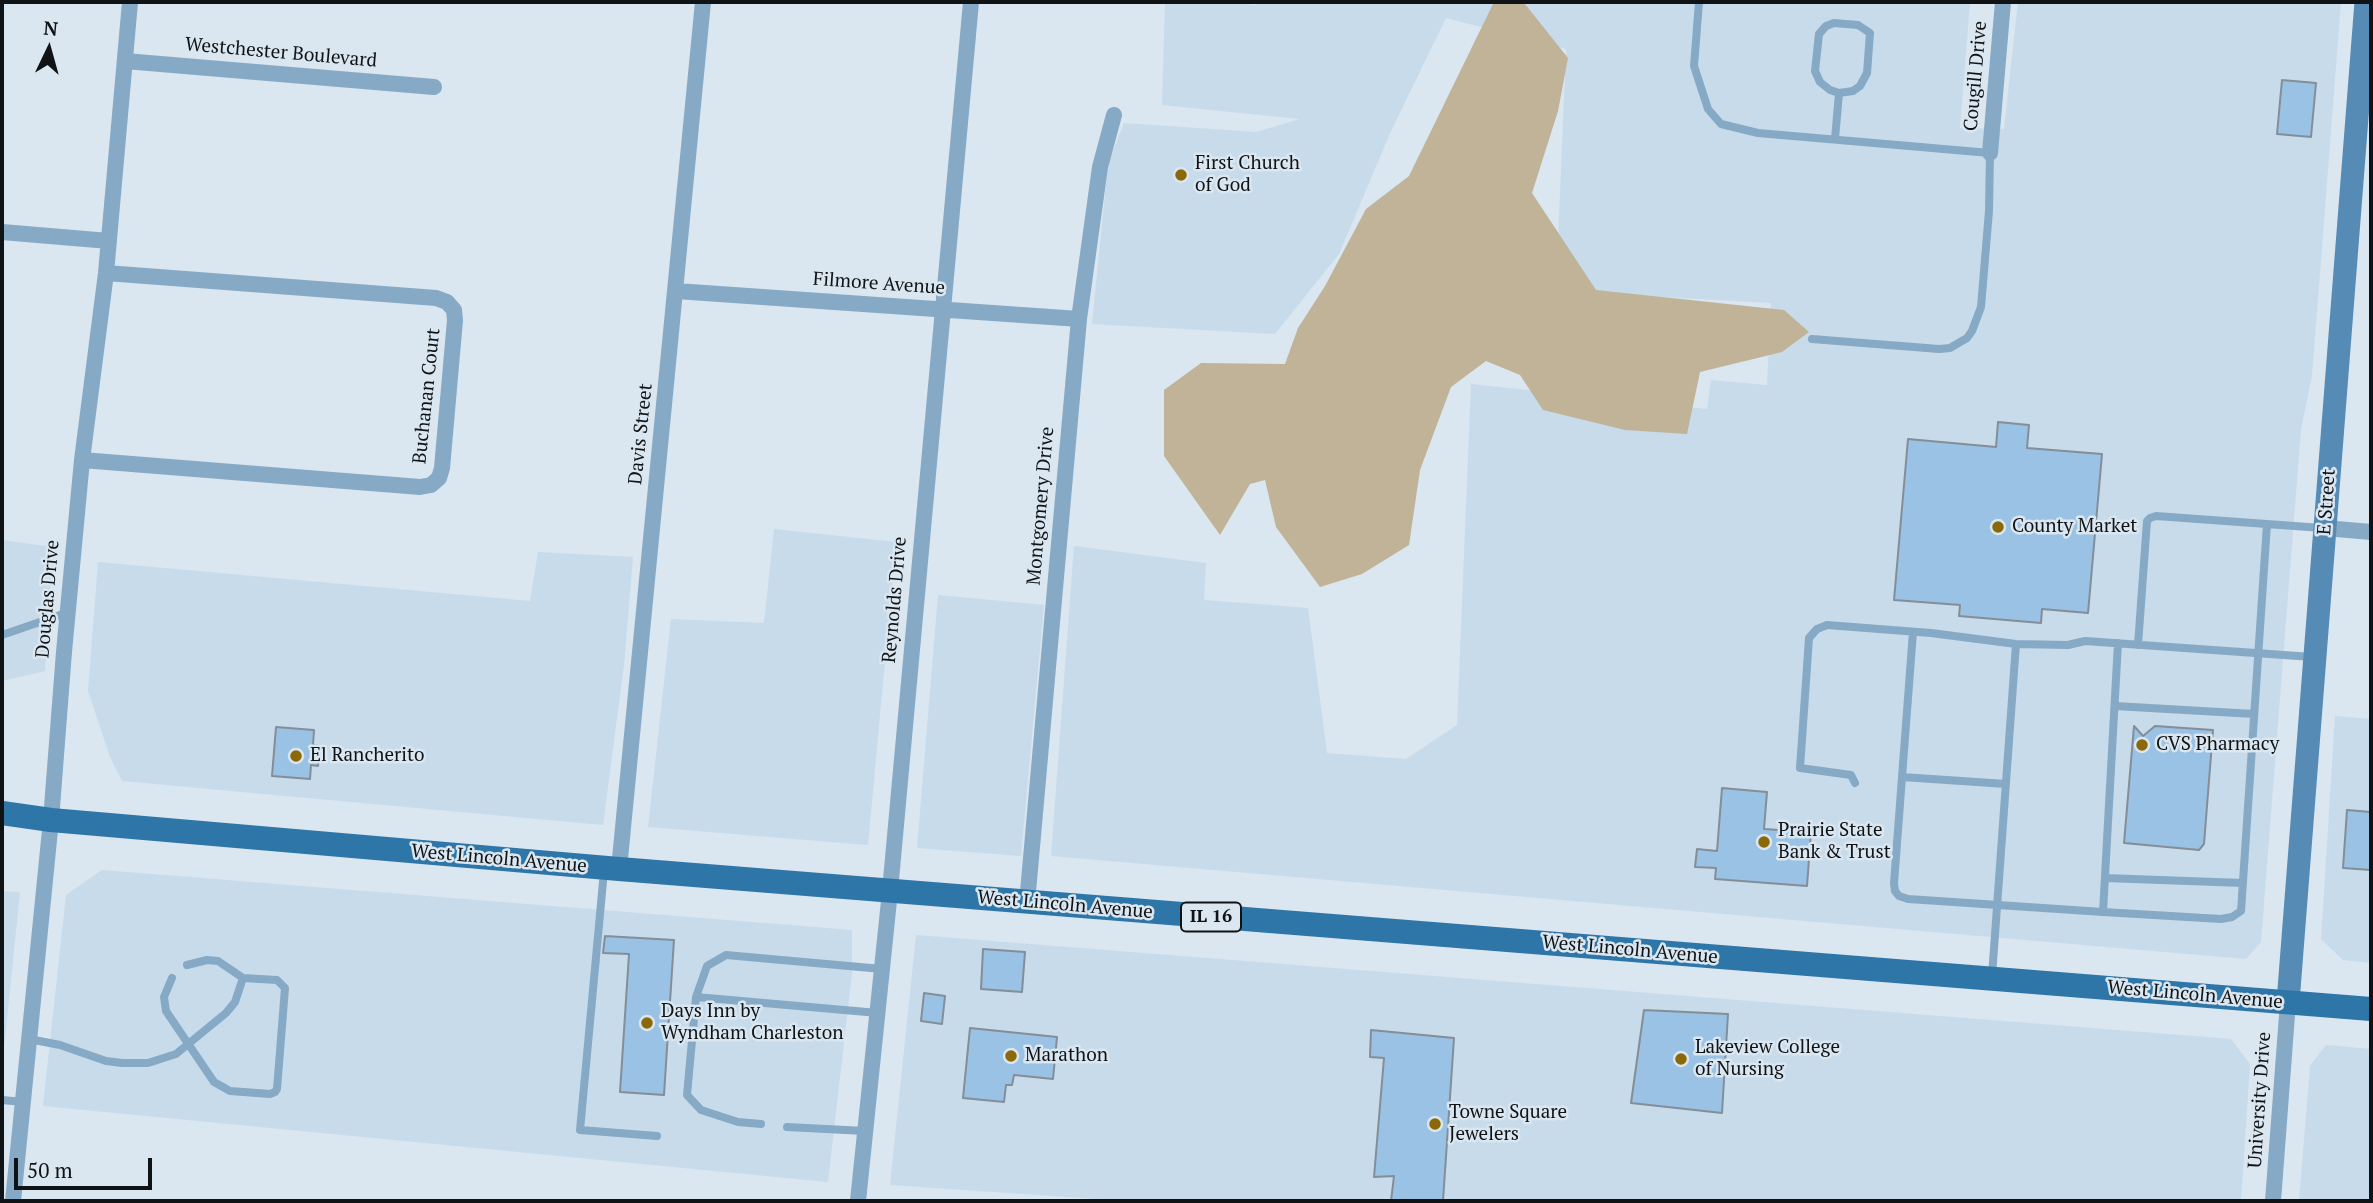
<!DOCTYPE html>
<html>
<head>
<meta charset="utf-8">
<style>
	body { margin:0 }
	#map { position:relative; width:2373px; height:1203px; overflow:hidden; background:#dae6f0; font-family:"PT Serif",serif }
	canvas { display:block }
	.frame { position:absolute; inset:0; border:4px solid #0f1316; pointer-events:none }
	.north { position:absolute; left:14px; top:14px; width:70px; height:70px; -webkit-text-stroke:5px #dae6f0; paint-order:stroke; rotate:5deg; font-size:19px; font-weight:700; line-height:28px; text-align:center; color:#0f1316 }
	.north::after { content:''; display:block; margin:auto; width:24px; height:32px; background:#0f1316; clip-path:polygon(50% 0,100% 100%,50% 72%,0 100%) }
	.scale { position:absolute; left:14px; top:1158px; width:138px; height:32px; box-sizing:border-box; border:4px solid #0f1316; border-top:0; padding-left:9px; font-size:21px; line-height:24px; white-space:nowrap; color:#0f1316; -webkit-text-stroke:5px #dae6f0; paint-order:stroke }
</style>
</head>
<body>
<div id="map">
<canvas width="2373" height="1203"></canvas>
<div class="frame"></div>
<div class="north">N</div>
<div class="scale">50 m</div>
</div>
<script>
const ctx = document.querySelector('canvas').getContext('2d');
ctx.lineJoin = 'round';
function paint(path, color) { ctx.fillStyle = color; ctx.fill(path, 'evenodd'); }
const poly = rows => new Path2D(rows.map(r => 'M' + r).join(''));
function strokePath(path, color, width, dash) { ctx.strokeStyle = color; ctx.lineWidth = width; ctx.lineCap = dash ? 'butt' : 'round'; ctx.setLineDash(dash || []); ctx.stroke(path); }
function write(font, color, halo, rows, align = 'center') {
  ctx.font = font + ' "PT Serif",serif'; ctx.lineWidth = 5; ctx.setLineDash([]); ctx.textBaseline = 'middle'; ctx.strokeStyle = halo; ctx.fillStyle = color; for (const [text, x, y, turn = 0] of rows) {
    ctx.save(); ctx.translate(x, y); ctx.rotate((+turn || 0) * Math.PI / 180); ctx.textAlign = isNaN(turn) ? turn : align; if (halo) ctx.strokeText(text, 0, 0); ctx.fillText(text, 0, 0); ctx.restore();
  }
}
const built = poly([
	[1165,2,1225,2,1256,5,1257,2,1970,2,1960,128,2004,129,2018,2,2341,2,2312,376,2301,429,2261,942,2246,959,1051,856,1074,546,1206,563,1204,600,1308,608,1327,753,1406,759,1457,725,1471,384,1707,409,1711,380,1767,385,1771,303,1556,291,1566,49,1446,18,1391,131,1339,254,1275,334,1092,324,1108,163,1124,123,1256,132,1300,119,1162,105],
	[774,529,896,542,868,845,648,827,671,619,764,623],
	[2,540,53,547,45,671,2,681],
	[538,552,633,557,624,665,603,825,122,781,110,757,88,691,98,562,530,601],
	[938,595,1044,605,1021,856,917,848],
	[2335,716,2371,719,2371,963,2343,960,2321,939],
	[102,870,852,930,852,973,828,1182,43,1106,66,895],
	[2,891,20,892,2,1067],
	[916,935,2231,1039,2250,1064,2241,1201,1127,1201,890,1185],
	[2326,1045,2371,1049,2371,1201,2299,1201,2310,1066]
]);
const green = poly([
	[1494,2,1525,4,1568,58,1558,111,1532,193,1596,290,1784,310,1809,332,1782,352,1700,372,1687,434,1625,430,1543,410,1520,375,1486,361,1451,387,1420,470,1409,545,1362,574,1320,587,1276,527,1265,480,1250,484,1220,535,1164,456,1164,390,1201,363,1285,364,1298,328,1325,286,1366,209,1409,176]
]);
const building = poly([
	[2282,80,2316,83,2311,137,2277,134,2282,80],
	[1998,422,2029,425,2027,448,2102,454,2088,613,2042,609,2041,623,1959,616,1960,605,1894,600,1908,439,1996,447,1998,422],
	[2134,726,2143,736,2155,726,2213,730,2204,844,2199,850,2124,843,2134,726],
	[276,727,314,730,313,745,320,746,318,766,311,765,310,779,272,776,276,727],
	[1722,788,1767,792,1764,829,1811,832,1807,886,1715,879,1716,868,1695,867,1697,849,1717,851,1722,788],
	[2347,810,2371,812,2371,870,2343,868,2347,810],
	[605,936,674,940,664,1095,620,1092,629,954,603,953,605,936],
	[983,949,1025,952,1022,992,981,989,983,949],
	[924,993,945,996,942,1024,921,1021,924,993],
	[1644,1010,1728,1014,1722,1113,1631,1103,1644,1010],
	[970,1028,1057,1037,1053,1079,1014,1075,1012,1085,1006,1085,1004,1102,963,1098,970,1028],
	[1371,1030,1454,1038,1443,1201,1391,1201,1394,1176,1374,1177,1384,1058,1370,1057,1371,1030]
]);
const lane = poly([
	[1699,2,1694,66,1708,109,1721,124,1758,133,1990,153,1989,211,1981,307,1972,331,1967,338,1950,348,1939,349,1812,339],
	[1835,139,1839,93,1830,90,1820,82,1815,71,1819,34,1826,26,1834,23,1858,25,1870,33,1867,73,1860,86,1853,91,1839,93],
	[1913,632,1894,883,1895,891,1899,896,1908,899,2103,912,2221,919,2232,917,2241,911,2267,524],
	[2,635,69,612],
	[2138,645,2147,521,2150,518,2156,516,2322,528],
	[2115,706,2254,714],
	[1902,777,2006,784],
	[1855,783,1851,775,1800,768,1809,638,1817,629,1827,625,1931,633,2016,644,2068,645,2085,641,2312,657],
	[604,871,580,1130,657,1136],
	[2105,878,2243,883],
	[2103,912,2118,643],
	[1992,976,2016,644],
	[172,978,164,997,166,1011,214,1082,230,1091,270,1094,275,1092,277,1089,285,988,277,980,243,978],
	[696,997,878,1013],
	[29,1039,60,1045,106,1061,122,1063,148,1063,176,1054,226,1013,235,1002,243,978,218,961,207,960,187,965],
	[2,1100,23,1102],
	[761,1124,738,1122,701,1110,687,1095,696,997,707,966,726,955,882,969],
	[787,1127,865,1131]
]);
const street = poly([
	[125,61,434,87],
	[1990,153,2003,2],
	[2,232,109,241],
	[676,291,1079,319],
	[82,460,420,487,431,485,439,478,442,468,455,320,454,310,447,302,436,298,106,273],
	[2325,528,2371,532],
	[619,869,703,2],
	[1027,903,1079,319,1100,167,1114,115],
	[13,1201,51,820,64,652,82,460,106,273,130,2],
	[858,1201,890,891,971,2],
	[2273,1201,2288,1002]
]);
const secondary = poly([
	[2288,1002,2366,2]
]);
const primary = poly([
	[2,813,51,820,619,869,2371,1009]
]);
const markers = [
	[1181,175,7,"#8b6909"],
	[1998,527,7,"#8b6909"],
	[2142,745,7,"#8b6909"],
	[296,756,7,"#8b6909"],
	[1764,842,7,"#8b6909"],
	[647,1023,7,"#8b6909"],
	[1011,1056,7,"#8b6909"],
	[1681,1059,7,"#8b6909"],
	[1435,1124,7,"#8b6909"]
];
const shields = [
	[1211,917,60]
];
const shieldNames = [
	["IL 16",1211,917]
];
const streetNames = [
	["Westchester Boulevard",281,53,5],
	["Cougill Drive",1976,76,-85],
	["Filmore Avenue",879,284,4],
	["Buchanan Court",427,396,-84],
	["Davis Street",641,434,-84],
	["E Street",2327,502,-86],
	["Montgomery Drive",1041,506,-85],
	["Douglas Drive",48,599,-85],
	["Reynolds Drive",895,600,-85],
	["West Lincoln Avenue",499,859,5],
	["West Lincoln Avenue",1065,905,5],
	["West Lincoln Avenue",1630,950,5],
	["West Lincoln Avenue",2195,995,5],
	["University Drive",2260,1100,-86]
];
const poiNames = [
	["First Church",1195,164],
	["of God",1195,186],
	["County Market",2012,527],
	["CVS Pharmacy",2156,745],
	["El Rancherito",310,756],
	["Prairie State",1778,831],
	["Bank & Trust",1778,853],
	["Days Inn by",661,1012],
	["Wyndham Charleston",661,1034],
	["Lakeview College",1695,1048],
	["of Nursing",1695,1070],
	["Marathon",1025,1056],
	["Towne Square",1449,1113],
	["Jewelers",1449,1135]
];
paint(built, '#c8dbea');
paint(green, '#c1b397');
paint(building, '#99c2e4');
strokePath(building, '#838e98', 2);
strokePath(lane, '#86a9c5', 8);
strokePath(street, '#86a9c5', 16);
strokePath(secondary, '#568bb5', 23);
strokePath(primary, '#2e75a8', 24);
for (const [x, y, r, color] of markers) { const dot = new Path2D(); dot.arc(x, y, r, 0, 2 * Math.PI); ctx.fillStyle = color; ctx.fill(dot); strokePath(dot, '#dae6f0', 2.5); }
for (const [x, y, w] of shields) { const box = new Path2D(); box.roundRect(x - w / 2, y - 14.5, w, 29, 5); ctx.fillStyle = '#dae6f0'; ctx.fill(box); strokePath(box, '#0f1316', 2); }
write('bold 18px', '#0f1316', null, shieldNames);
write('19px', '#0f1316', '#dae6f0', streetNames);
write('19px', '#0f1316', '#dae6f0', poiNames, 'left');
</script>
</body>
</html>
